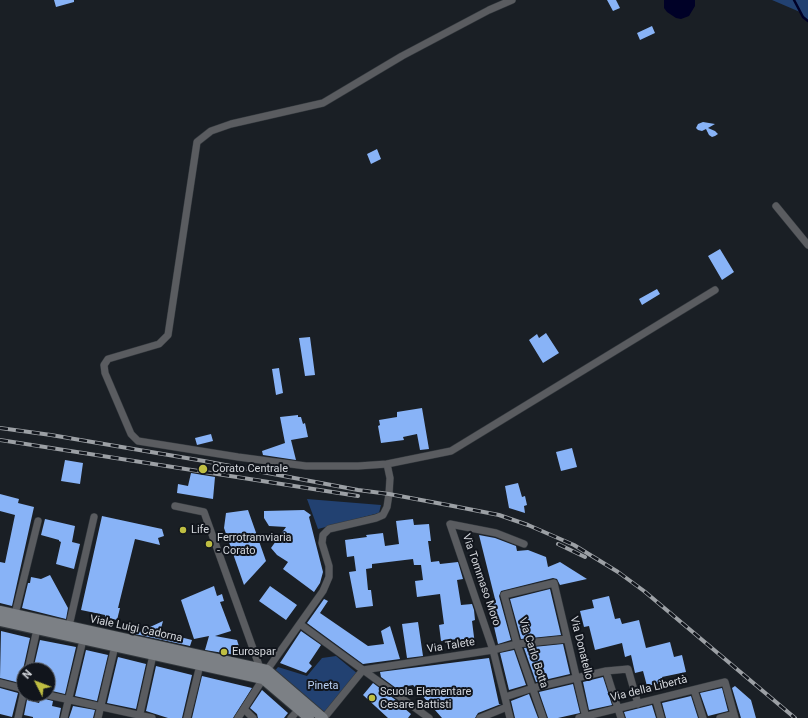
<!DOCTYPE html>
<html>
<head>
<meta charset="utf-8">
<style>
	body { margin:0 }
	#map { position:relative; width:808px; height:718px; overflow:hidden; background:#1a1f25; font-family:Roboto,sans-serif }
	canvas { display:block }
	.north { position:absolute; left:16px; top:662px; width:40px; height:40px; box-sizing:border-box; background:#11151c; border:1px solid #5f6268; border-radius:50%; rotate:312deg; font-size:11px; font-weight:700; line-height:16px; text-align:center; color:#d3d6db }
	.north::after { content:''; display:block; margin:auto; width:14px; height:18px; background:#bfbe42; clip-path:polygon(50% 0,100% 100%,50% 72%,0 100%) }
</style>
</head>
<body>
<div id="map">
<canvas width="808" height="718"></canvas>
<div class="north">N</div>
</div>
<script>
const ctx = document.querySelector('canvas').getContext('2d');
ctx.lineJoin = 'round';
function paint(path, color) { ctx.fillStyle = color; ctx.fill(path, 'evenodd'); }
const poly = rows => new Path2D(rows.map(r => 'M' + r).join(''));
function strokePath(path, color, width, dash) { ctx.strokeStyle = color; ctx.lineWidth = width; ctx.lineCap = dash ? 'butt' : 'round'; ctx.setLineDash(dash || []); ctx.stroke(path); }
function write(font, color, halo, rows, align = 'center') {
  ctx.font = font + ' Roboto,sans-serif'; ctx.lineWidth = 4; ctx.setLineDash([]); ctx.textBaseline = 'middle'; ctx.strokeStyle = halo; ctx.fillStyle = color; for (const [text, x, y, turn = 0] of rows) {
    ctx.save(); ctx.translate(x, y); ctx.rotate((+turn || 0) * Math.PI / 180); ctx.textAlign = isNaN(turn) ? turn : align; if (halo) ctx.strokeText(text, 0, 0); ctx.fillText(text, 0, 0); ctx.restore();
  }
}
const green = poly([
	[772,0,808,0,808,22,800,12],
	[307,499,381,505,379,513,318,529],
	[336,656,358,674,324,715,273,673,278,667,307,676,322,658]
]);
const water = poly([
	[664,0,695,0,695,6,689,16,681,19,676,18,667,12,664,8]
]);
const stream = poly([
	[794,0,803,17,808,21]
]);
const building = poly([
	[54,0,74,0,74,2,56,7],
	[607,0,616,0,620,8,613,11],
	[652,26,655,33,640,40,637,33],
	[703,122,715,124,708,128,715,131,718,134,715,136,712,137,709,135,706,129,702,131,698,130,696,128,698,124],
	[377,149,381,159,371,164,367,154],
	[720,249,734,272,722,280,708,256],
	[657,289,660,294,642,305,639,299],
	[546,333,559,353,543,363,529,340,537,334,539,338],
	[310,337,315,375,305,376,299,338],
	[279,368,283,393,276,395,272,369],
	[422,408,429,449,420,450,417,434,403,437,404,440,381,443,378,426,380,425,379,420,397,417,397,412],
	[298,415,298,417,301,417,303,424,305,423,308,437,291,440,296,460,263,455,262,451,285,443,280,417],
	[211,434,213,441,197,445,195,438],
	[572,448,577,467,561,471,556,452],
	[65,460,83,463,80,484,61,481],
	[191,473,215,477,213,499,177,493,178,484,188,486],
	[518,483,522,497,525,496,527,505,524,506,525,513,509,508,505,486],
	[0,494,19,499,18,503,34,507,12,606,0,603,0,562,5,563,15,515,0,511],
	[248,510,266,561,244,585,224,528,226,513],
	[304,510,311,515,309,517,323,572,320,583,314,592,283,569,288,562,277,555,271,548,286,527,269,526,264,518,264,511],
	[102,516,162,529,164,536,158,538,160,545,135,539,118,608,120,608,117,620,105,617,105,615,81,610],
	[45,519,75,526,72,542,80,544,74,569,56,564,61,542,59,541,59,540,41,535],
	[413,519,414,525,429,524,431,541,428,541,431,562,439,561,440,564,458,562,463,579,457,580,461,605,472,604,474,610,475,620,472,621,475,645,458,647,457,639,441,641,439,625,444,624,440,594,417,597,415,581,423,580,421,565,414,565,413,559,372,564,372,568,366,569,368,590,371,590,373,606,356,608,349,572,356,571,354,556,347,557,345,540,367,537,366,535,383,533,385,546,399,544,396,521],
	[479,535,495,538,516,546,517,551,528,550,546,557,548,567,560,562,587,579,560,585,557,579,553,578,501,591,499,596,511,640,498,644,489,605,496,603],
	[50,575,68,608,66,619,22,608,28,583,30,583,31,577,41,579],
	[214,586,217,596,222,594,224,601,220,602,231,631,215,636,237,640,242,656,205,650,209,636,194,639,181,600],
	[270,586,297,605,286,620,259,601],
	[550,589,561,635,521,639,510,599],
	[609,596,615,619,620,618,622,624,639,620,646,648,670,642,674,657,682,655,686,672,662,677,664,682,647,686,643,671,635,673,631,655,625,657,622,643,595,650,589,626,584,627,580,611,594,608,592,600],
	[324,599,328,601,320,613,368,646,384,644,381,631,390,626,400,659,363,664,307,623],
	[163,621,160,632,192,640,190,646,135,634],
	[418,622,423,656,407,658,402,624],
	[1,631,30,638,20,683,0,678],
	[301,631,321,645,309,663,312,666,306,673,280,663],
	[40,640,76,647,65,694,48,690,48,670,33,670],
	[563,644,570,674,536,682,524,648],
	[86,650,108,655,97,701,75,696],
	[514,650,526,685,509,690,500,653],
	[118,657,146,664,136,709,107,703],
	[489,658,499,704,501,704,478,713,475,718,442,718,413,685,396,688,381,677,380,672],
	[156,666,192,675,182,718,168,718,146,711],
	[202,676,252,688,233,718,192,718],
	[603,677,612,705,589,710,583,682],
	[373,683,405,707,404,708,411,714,408,718,388,718,363,695],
	[573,684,580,713,558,718,548,718,539,692],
	[735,686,751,700,756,718,741,718,732,688],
	[0,688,18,693,12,717,0,714],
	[722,688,728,711,708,716,700,693],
	[262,690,288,713,284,718,258,718,257,714,250,708],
	[529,694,538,718,515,718,511,701],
	[691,696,698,718,666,718,662,703],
	[41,698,53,701,52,706,61,708,59,718,33,718,33,717,24,715,27,700,39,703],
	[652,705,656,718,626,718,624,712],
	[73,706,95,710,93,718,69,718]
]);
const minor = poly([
	[776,206,808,245],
	[387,464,451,451,715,290],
	[175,506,204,512,260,668],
	[15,614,38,521],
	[300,624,429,718],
	[69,626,94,517],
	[28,670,37,629],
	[606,671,621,718],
	[0,683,24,689],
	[694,690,703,718],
	[43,694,152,718],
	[505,697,533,688,606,671,628,669,638,704],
	[656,700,661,718],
	[244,709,253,718],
	[18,718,24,691],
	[64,718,84,636],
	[98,718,115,646],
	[139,718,153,655],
	[187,718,200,665],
	[238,718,263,679,267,670,323,591,329,577,329,566,322,543,323,535,329,529,376,518,383,515,387,507,389,494,390,478,387,464,358,466,306,466,238,457,138,441,131,434,105,373,104,365,108,359,159,344,168,335,197,142,211,131,231,124,323,103,402,56,489,10,512,0],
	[291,718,299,709],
	[324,718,363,670,493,650,517,644,567,639],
	[480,718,507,707],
	[510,718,493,650,450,524,496,533,524,544],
	[543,718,517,644,504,595,554,583,586,718],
	[579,718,725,682,735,718],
	[720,718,734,714]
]);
const secondary = poly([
	[0,611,267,670,323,718],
	[0,621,263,679,309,718]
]);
const rail = poly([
	[0,428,51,435,204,461,358,490,389,494,453,506,499,515,528,525,574,545,618,572,644,591,795,718],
	[0,440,358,496],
	[558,544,585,557]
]);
const markers = [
	[203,469,5,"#bfbe42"],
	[183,530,4,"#bfbe42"],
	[209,544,4,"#bfbe42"],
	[224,652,4,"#bfbe42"],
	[372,698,4,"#bfbe42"]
];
const poiNames = [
	["Corato Centrale",212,469],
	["Life",191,530],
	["Ferrotramviaria",217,538],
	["- Corato",217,551],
	["Eurospar",232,652],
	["Scuola Elementare",380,692],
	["Cesare Battisti",380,705]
];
const streetNames = [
	["Via Tommaso Moro",481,580,71],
	["Viale Luigi Cadorna",136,629,12],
	["Via Talete",451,646,-9],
	["Via Donatello",581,648,76],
	["Via Carlo Botta",533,653,72],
	["Via della Libertà",649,689,-14]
];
const parkNames = [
	["Pineta",323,686]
];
paint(green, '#224171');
paint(water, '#000127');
strokePath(stream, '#000127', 2.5);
paint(building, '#88b3f7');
strokePath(minor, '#34393e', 8);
strokePath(secondary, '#34393e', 12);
strokePath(minor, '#5a5c60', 7);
strokePath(secondary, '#7c8085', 10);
strokePath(rail, '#9ca0a5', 4);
strokePath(rail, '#11151c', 2.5, [8]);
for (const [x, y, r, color] of markers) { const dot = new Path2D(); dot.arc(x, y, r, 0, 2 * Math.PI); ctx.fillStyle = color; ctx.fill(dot); strokePath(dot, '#11151c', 1.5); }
write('11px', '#d3d6db', '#11151c', poiNames, 'left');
write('11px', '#d3d6db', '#11151c', streetNames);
write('11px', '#b9d0f4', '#11151c', parkNames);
</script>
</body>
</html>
